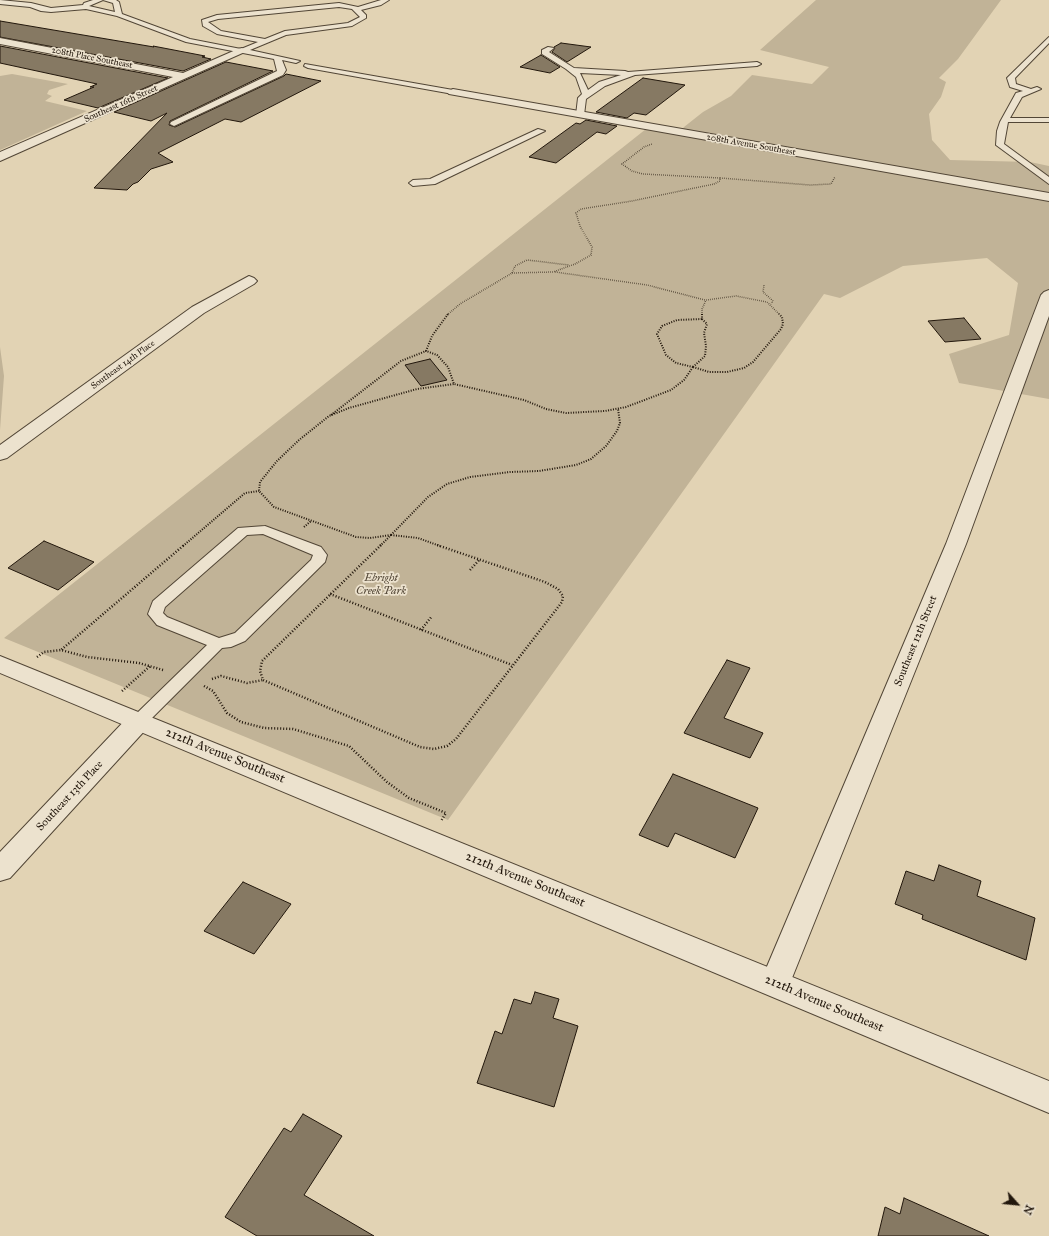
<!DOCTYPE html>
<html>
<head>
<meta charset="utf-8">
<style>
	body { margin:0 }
	#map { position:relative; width:1049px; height:1236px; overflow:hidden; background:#e2d3b4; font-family:"IM FELL Great Primer",serif }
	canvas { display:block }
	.north { position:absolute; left:997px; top:1184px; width:40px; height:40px; -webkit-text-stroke:3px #ece2ce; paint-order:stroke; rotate:117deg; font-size:11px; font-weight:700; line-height:16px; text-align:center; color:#22170c }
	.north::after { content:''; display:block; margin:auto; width:14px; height:18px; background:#22170c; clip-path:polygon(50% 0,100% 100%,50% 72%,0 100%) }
</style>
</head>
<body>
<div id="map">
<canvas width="1049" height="1236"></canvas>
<div class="north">N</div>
</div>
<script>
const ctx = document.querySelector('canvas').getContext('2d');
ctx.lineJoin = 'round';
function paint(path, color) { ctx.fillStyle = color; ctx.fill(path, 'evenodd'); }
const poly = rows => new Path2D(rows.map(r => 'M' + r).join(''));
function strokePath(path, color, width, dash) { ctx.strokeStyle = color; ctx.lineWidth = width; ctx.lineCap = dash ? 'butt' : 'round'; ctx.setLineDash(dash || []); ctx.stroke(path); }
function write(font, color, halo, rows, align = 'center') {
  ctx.font = font + ' "IM FELL Great Primer",serif'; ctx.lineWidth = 3.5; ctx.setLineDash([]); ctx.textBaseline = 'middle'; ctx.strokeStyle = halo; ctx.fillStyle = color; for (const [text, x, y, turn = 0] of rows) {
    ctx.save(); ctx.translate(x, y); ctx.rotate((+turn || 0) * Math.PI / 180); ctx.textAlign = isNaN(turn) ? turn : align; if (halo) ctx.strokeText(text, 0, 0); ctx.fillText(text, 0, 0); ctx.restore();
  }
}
const green = poly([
	[816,0,1001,0,958,59,939,78,946,82,941,97,929,114,932,140,950,160,1030,162,1049,166,1049,399,959,383,949,354,1009,335,1018,283,987,258,903,266,840,298,824,294,448,820,4,638,646,129,679,135,679,134,684,127,703,112,731,96,752,75,812,84,829,67,760,50],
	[12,74,68,84,49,90,47,94,52,96,45,101,87,111,0,150,0,76],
	[0,347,4,376,0,430]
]);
const building = poly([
	[0,21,154,47,153,46,205,56,202,57,211,59,183,71,0,37,0,21],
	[561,43,591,47,567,62,552,52,555,48,554,47,561,43],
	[0,46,168,78,98,108,64,100,94,87,90,87,97,84,0,63,0,46],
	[541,55,560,67,550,73,520,67,541,55],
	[226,62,273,71,170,121,169,125,175,127,284,76,286,74,321,81,241,122,225,119,158,153,173,162,151,169,138,182,133,184,127,190,94,188,167,113,151,121,114,112,226,62],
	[643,78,685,85,646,115,634,113,627,118,596,112,643,78],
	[586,120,617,126,606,134,597,132,556,163,529,157,576,123,580,124,586,120],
	[964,318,981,339,945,342,928,321,964,318],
	[430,359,447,380,421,386,405,365,430,359],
	[44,541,94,562,58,590,8,568,44,541],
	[727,660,750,668,724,718,763,733,750,758,684,733,727,660],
	[673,774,758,808,735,858,675,833,668,847,639,835,673,774],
	[939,865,981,881,977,896,1035,918,1026,960,922,919,923,915,895,904,906,871,934,881,939,865],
	[243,882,291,904,254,954,204,931,243,882],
	[535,992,559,999,553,1018,578,1026,554,1107,477,1083,495,1031,502,1034,514,999,531,1004,535,992],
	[303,1114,342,1136,304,1195,374,1236,257,1236,225,1217,284,1128,291,1132,303,1114],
	[904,1198,989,1236,878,1236,885,1207,900,1214,904,1198]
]);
const pathFar2 = poly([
	[720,178,810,185,831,184,835,177],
	[555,272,647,285,705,300],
	[512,273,515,266,527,260,569,265],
	[764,285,763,292,773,301,771,304],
	[447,315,460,304,512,273,553,272,575,264,591,255,592,247,580,226,576,213,581,209,632,201,714,184,720,181,720,178,643,174,632,171,622,164,644,147,652,144],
	[702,315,702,309,706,300,736,296,767,302,780,315]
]);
const pathFar1 = poly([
	[448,314,432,336,426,351,437,355,448,367,454,384,524,400,546,409,566,413,605,411,626,407,671,390,684,380,693,367],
	[702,314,702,319],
	[693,367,709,372,727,372,744,368,753,362,781,329,783,324,782,317,779,314],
	[693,367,676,363,666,355,657,334,662,326,677,320,702,319],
	[693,367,705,356,706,346,704,333,707,324,702,319],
	[331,415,401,361,426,351],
	[304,527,311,521],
	[391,535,418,538,440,546],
	[391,535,370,538,356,537,274,507,259,491,260,482,277,461,299,440,329,416,349,408,417,389,454,384],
	[391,535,428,497,447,484,470,477,510,472,539,471,576,465,591,459,606,446,617,431,620,423,618,409],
	[183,546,245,493,259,491],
	[380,546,391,535]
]);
const path = poly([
	[381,545,262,661,260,671,263,680,420,747,434,749,447,746,456,739,562,602,563,596,558,589,545,582,437,545],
	[470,570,480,559],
	[330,594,512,665],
	[421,630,432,616],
	[37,657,44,652,61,650],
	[163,670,139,663,87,657,61,650,184,545],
	[212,679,221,676,247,683,263,680],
	[204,686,213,691,227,713,241,722,264,728,293,729,349,746,387,782,409,798,446,813,441,821],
	[122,691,150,666]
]);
const service = poly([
	[0,0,31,3,51,8,83,5,84,3,93,0,116,0,119,2,122,14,190,39,241,49,258,42,217,34,203,26,202,20,217,15,339,3,358,7,381,0,389,0,381,5,361,10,366,15,366,18,352,26,286,35,250,50,300,61,296,63,282,60,286,70,283,75,174,126,170,124,171,122,277,71,274,59,186,42,117,16,86,9,51,12,41,11,30,7,0,4,0,0],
	[103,0,113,3,115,12,89,6,103,0],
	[339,7,352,9,360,17,348,23,285,31,265,39,221,31,208,22,218,19,339,7],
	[1049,37,1049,43,1015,78,1016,84,1031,89,1037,87,1041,89,1022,97,1010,118,1049,118,1049,122,1008,122,1004,144,1049,177,1049,184,996,145,997,131,1000,122,1016,93,1023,91,1010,87,1007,78,1049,37],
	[548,47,554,48,549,52,574,68,625,71,628,72,757,62,761,64,757,66,635,75,605,86,586,99,584,115,580,117,576,115,578,98,582,94,576,77,566,69,542,54,542,50,548,47],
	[580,73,621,75,599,82,588,90,580,73],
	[305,64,453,90,457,92,453,94,308,68,304,66,305,64],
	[538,129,545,131,435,184,413,186,409,183,413,180,430,179,538,129],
	[265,526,321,547,327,555,325,562,245,641,231,647,222,648,145,725,139,727,133,725,131,721,133,717,207,645,157,625,148,614,153,601,238,528,265,526],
	[263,534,313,555,311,560,235,633,219,638,167,617,163,613,165,607,247,535,263,534]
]);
const minor = poly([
	[0,38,183,73,238,49,242,48,247,51,0,161,0,152,173,77,0,44,0,38],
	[453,89,1049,193,1049,201,449,94,447,92,453,89],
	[249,276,254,278,257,281,254,284,204,313,7,458,0,460,0,445,192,307,249,276],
	[1049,290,1049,316,966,544,790,983,785,993,775,996,765,993,760,983,946,544,1041,295,1044,292,1049,290],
	[139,712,148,715,151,721,148,727,10,878,0,881,0,852,130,715,139,712]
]);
const tertiary = poly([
	[0,656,1049,1081,1049,1113,0,673,0,656]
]);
const farStreetnames = [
	["208th Place Southeast",92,58,11],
	["Southeast 16th Street",121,104,-24],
	["208th Avenue Southeast",751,145,10],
	["Southeast 14th Place",123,365,-36]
];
const parkNames = [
	["Ebright",381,578],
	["Creek Park",381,591]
];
const streetNames = [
	["Southeast 12th Street",916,641,-68],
	["Southeast 13th Place",70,796,-47]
];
const nearStreetnames = [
	["212th Avenue Southeast",225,756,22],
	["212th Avenue Southeast",525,880,22],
	["212th Avenue Southeast",824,1004,23]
];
paint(green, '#c1b397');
paint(building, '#867963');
strokePath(building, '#22170c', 1);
strokePath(service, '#524636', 2);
strokePath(minor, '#524636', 2);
strokePath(tertiary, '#524636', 2);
strokePath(pathFar2, '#22170c', 1.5, [0.5, 1.5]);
strokePath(pathFar1, '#22170c', 2, [1, 1.5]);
strokePath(path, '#22170c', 2.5, [1, 2]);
paint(service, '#ece2ce');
paint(minor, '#ece2ce');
paint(tertiary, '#ece2ce');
write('9px', '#22170c', '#ece2ce', farStreetnames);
write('italic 11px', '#524636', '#ece2ce', parkNames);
write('11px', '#22170c', '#ece2ce', streetNames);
write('13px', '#22170c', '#ece2ce', nearStreetnames);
</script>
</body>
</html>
